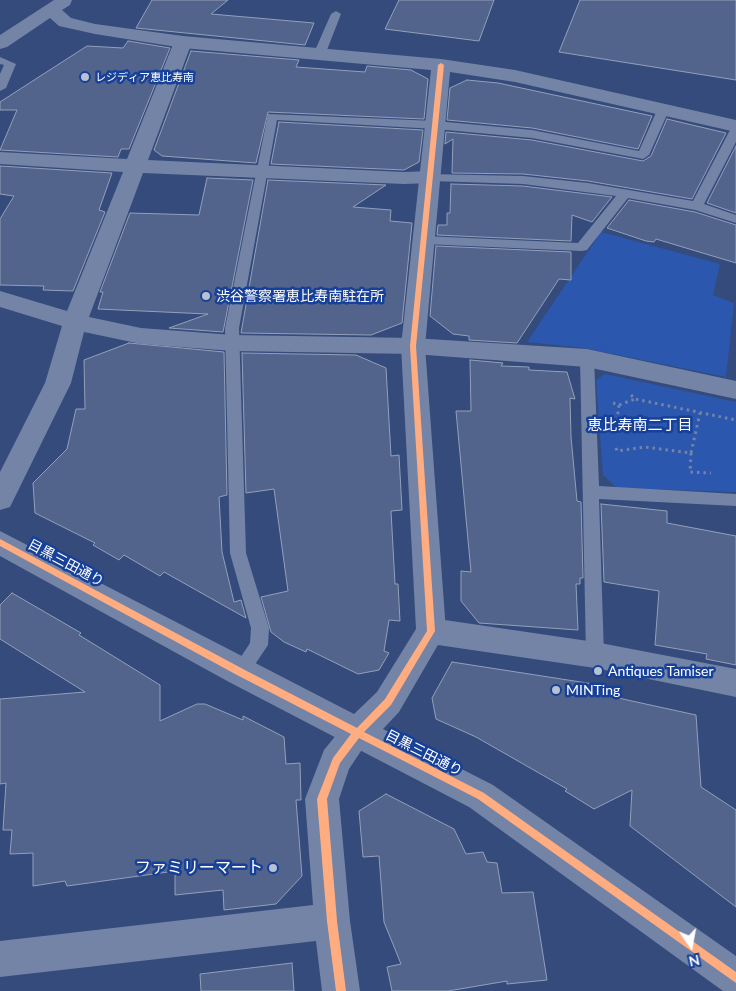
<!DOCTYPE html>
<html>
<head>
<meta charset="utf-8">
<style>
	body { margin:0 }
	#map { position:relative; width:736px; height:991px; overflow:hidden; background:#344b7c; font-family:Lato,sans-serif }
	canvas { display:block }
	.north { position:absolute; left:666px; top:921px; width:50px; height:50px; -webkit-text-stroke:4px #174099; paint-order:stroke; rotate:168deg; font-size:14px; font-weight:700; line-height:20px; text-align:center; color:#fff }
	.north::after { content:''; display:block; margin:auto; width:18px; height:22px; background:#fff; clip-path:polygon(50% 0,100% 100%,50% 72%,0 100%) }
</style>
</head>
<body>
<div id="map">
<canvas width="736" height="991"></canvas>
<div class="north">N</div>
</div>
<script>
const ctx = document.querySelector('canvas').getContext('2d');
ctx.lineJoin = 'round';
function paint(path, color) { ctx.fillStyle = color; ctx.fill(path, 'evenodd'); }
const poly = rows => new Path2D(rows.map(r => 'M' + r).join(''));
function strokePath(path, color, width, dash) { ctx.strokeStyle = color; ctx.lineWidth = width; ctx.lineCap = dash ? 'butt' : 'round'; ctx.setLineDash(dash || []); ctx.stroke(path); }
function write(font, color, halo, rows, align = 'center') {
  ctx.font = font + ' Lato,"Noto Sans JP",sans-serif'; ctx.lineWidth = 5; ctx.setLineDash([]); ctx.textBaseline = 'middle'; ctx.strokeStyle = halo; ctx.fillStyle = color; for (const [text, x, y, turn = 0] of rows) {
    ctx.save(); ctx.translate(x, y); ctx.rotate((+turn || 0) * Math.PI / 180); ctx.textAlign = isNaN(turn) ? turn : align; if (halo) ctx.strokeText(text, 0, 0); ctx.fillText(text, 0, 0); ctx.restore();
  }
}
const green = poly([
	[601,232,720,264,713,295,734,303,726,377,584,348,527,342],
	[605,374,736,402,736,492,617,488,603,475,596,380]
]);
const building = poly([
	[152,0,228,0,211,14,314,23,305,45,136,28,152,0],
	[399,0,494,0,479,41,385,29,399,0],
	[580,0,736,0,736,80,559,52,580,0],
	[128,41,170,48,129,149,121,149,118,157,0,150,17,110,0,110,0,102,87,46,123,48,128,41],
	[191,51,299,60,296,67,365,72,367,66,411,70,428,79,424,119,268,112,256,163,162,156,154,150,191,51],
	[467,80,498,83,652,116,638,149,532,128,447,120,450,88,467,80],
	[667,119,726,133,692,199,588,181,523,174,452,173,453,139,445,144,446,132,532,140,643,161,651,156,667,119],
	[279,122,423,130,419,162,404,170,271,164,279,122],
	[736,146,736,213,707,203,736,146],
	[0,166,112,173,99,210,105,212,73,291,43,290,44,286,0,285,0,219,14,196,0,194,0,166],
	[207,178,253,180,223,332,169,328,208,314,98,309,103,292,100,292,130,213,199,215,207,178],
	[268,180,386,185,353,207,391,210,390,221,412,223,402,323,371,335,241,333,268,180],
	[451,184,523,186,612,197,592,222,572,215,571,241,437,235,438,225,447,225,447,213,450,213,451,184],
	[629,200,695,212,736,225,736,263,656,239,654,242,646,241,607,228,629,200],
	[436,246,571,252,571,280,559,279,517,343,469,340,469,336,453,334,430,316,436,246],
	[129,343,224,352,227,495,219,497,222,552,234,602,241,600,246,618,164,572,160,576,124,555,119,560,93,545,95,543,35,513,33,483,67,449,76,409,85,409,84,360,129,343],
	[242,353,356,355,386,368,391,456,399,455,402,510,391,511,395,584,398,584,400,621,389,620,384,651,389,653,379,670,358,674,307,649,306,652,284,642,271,632,261,597,288,591,274,489,246,493,242,353],
	[470,360,503,363,501,366,529,367,529,370,567,372,575,399,570,398,571,437,577,501,581,502,583,578,580,578,580,584,576,584,578,630,479,623,461,601,461,571,471,572,456,411,471,411,470,360],
	[601,504,667,511,667,523,736,536,736,665,706,659,707,654,655,645,659,591,604,582,601,504],
	[12,593,81,633,79,635,160,685,160,721,197,704,205,704,243,720,243,716,284,737,286,764,300,763,301,800,296,800,302,876,276,904,224,910,223,890,175,895,175,871,67,886,65,881,33,886,33,853,10,854,12,830,3,830,6,783,0,784,0,699,85,692,0,639,0,605,12,593],
	[452,662,600,685,600,694,696,715,701,787,736,810,736,907,630,826,632,790,594,809,565,791,567,789,476,737,436,719,432,698,452,662],
	[386,794,454,829,466,854,483,852,487,862,497,863,502,893,533,892,547,980,507,984,507,981,448,991,392,991,387,967,401,964,384,922,379,856,363,857,359,811,386,794],
	[292,963,294,991,201,991,200,974,292,963]
]);
const path = poly([
	[631,395,635,399,736,420],
	[613,403,619,405,635,399],
	[616,427,619,405],
	[616,448,617,451,645,447,691,453,700,413],
	[691,453,690,472,711,473]
]);
const service = poly([
	[336,11,341,14,325,55,319,58,315,57,313,55,331,14,336,11],
	[0,57,16,64,6,88,0,91,0,74,4,65,0,64,0,57],
	[664,105,670,108,649,155,643,159,532,138,436,129,277,120,239,328,246,553,269,628,268,645,246,678,240,680,234,678,231,672,250,643,251,628,230,553,225,328,268,114,436,121,532,130,639,151,658,108,664,105],
	[736,126,736,142,704,204,736,215,736,223,695,210,628,198,587,250,582,251,424,244,417,240,424,236,578,243,616,196,523,184,431,181,425,177,427,174,523,176,588,183,693,201,730,130,736,126],
	[587,353,594,358,599,486,736,494,736,506,599,499,604,655,601,661,595,663,589,661,586,655,580,358,587,353]
]);
const minor = poly([
	[183,36,190,38,192,42,148,160,404,172,431,171,438,173,442,177,438,181,431,183,404,184,143,173,89,317,141,328,233,335,413,338,587,349,736,381,736,399,587,367,413,354,233,351,141,344,84,332,71,383,10,507,0,510,0,472,45,383,62,326,0,307,0,291,67,311,123,172,0,164,0,152,127,159,174,42,176,38,183,36],
	[431,618,595,642,736,669,736,697,595,668,431,644,420,640,416,631,420,622,431,618],
	[357,718,368,723,373,733,349,769,339,799,350,921,360,991,322,991,316,941,0,977,0,941,313,905,305,799,324,750,346,723,357,718]
]);
const tertiary = poly([
	[54,0,72,0,70,5,62,10,71,18,95,24,183,36,441,59,515,70,736,120,736,132,515,82,450,72,425,346,446,631,399,712,383,729,493,785,736,956,736,991,723,991,469,807,229,682,0,556,0,531,354,714,377,692,416,629,401,346,431,70,183,48,95,34,59,26,50,18,7,47,0,49,0,35,54,0]
]);
const cycleway = poly([
	[441,63,444,65,416,346,435,631,391,705,364,732,484,793,736,972,736,983,478,799,359,738,340,763,327,799,337,921,346,991,336,991,327,921,317,799,333,758,351,734,237,675,0,546,0,539,243,669,357,728,385,699,427,631,410,346,438,65,441,63]
]);
const markers = [
	[85,77,5,"#b8c0d1"],
	[206,296,5,"#b8c0d1"],
	[598,671,5,"#b8c0d1"],
	[556,690,5,"#b8c0d1"],
	[273,868,5,"#b8c0d1"]
];
const farPoinames = [
	["レジディア恵比寿南",95,77]
];
const poiNames = [
	["渋谷警察署恵比寿南駐在所",216,296],
	["Antiques Tamiser",608,671],
	["MINTing",566,690]
];
const streetNames = [
	["目黒三田通り",66,563,28],
	["目黒三田通り",424,753,27]
];
const neighbourhoodNames = [
	["恵比寿南二丁目",640,425]
];
const nearPoinames = [
	["ファミリーマート",263,868]
];
paint(green, '#2c57af');
paint(building, '#52648b');
strokePath(building, '#93a0bb', 1);
strokePath(path, '#7484a6', 3, [2.5, 4]);
paint(service, '#7484a6');
paint(minor, '#7484a6');
paint(tertiary, '#7484a6');
paint(cycleway, '#ffac80');
for (const [x, y, r, color] of markers) { const dot = new Path2D(); dot.arc(x, y, r, 0, 2 * Math.PI); ctx.fillStyle = color; ctx.fill(dot); strokePath(dot, '#174099', 2); }
write('11px', '#fff', '#174099', farPoinames, 'left');
write('14px', '#fff', '#174099', poiNames, 'left');
write('14px', '#fff', '#174099', streetNames);
write('15px', '#fff', '#174099', neighbourhoodNames);
write('16px', '#fff', '#174099', nearPoinames, 'right');
</script>
</body>
</html>
